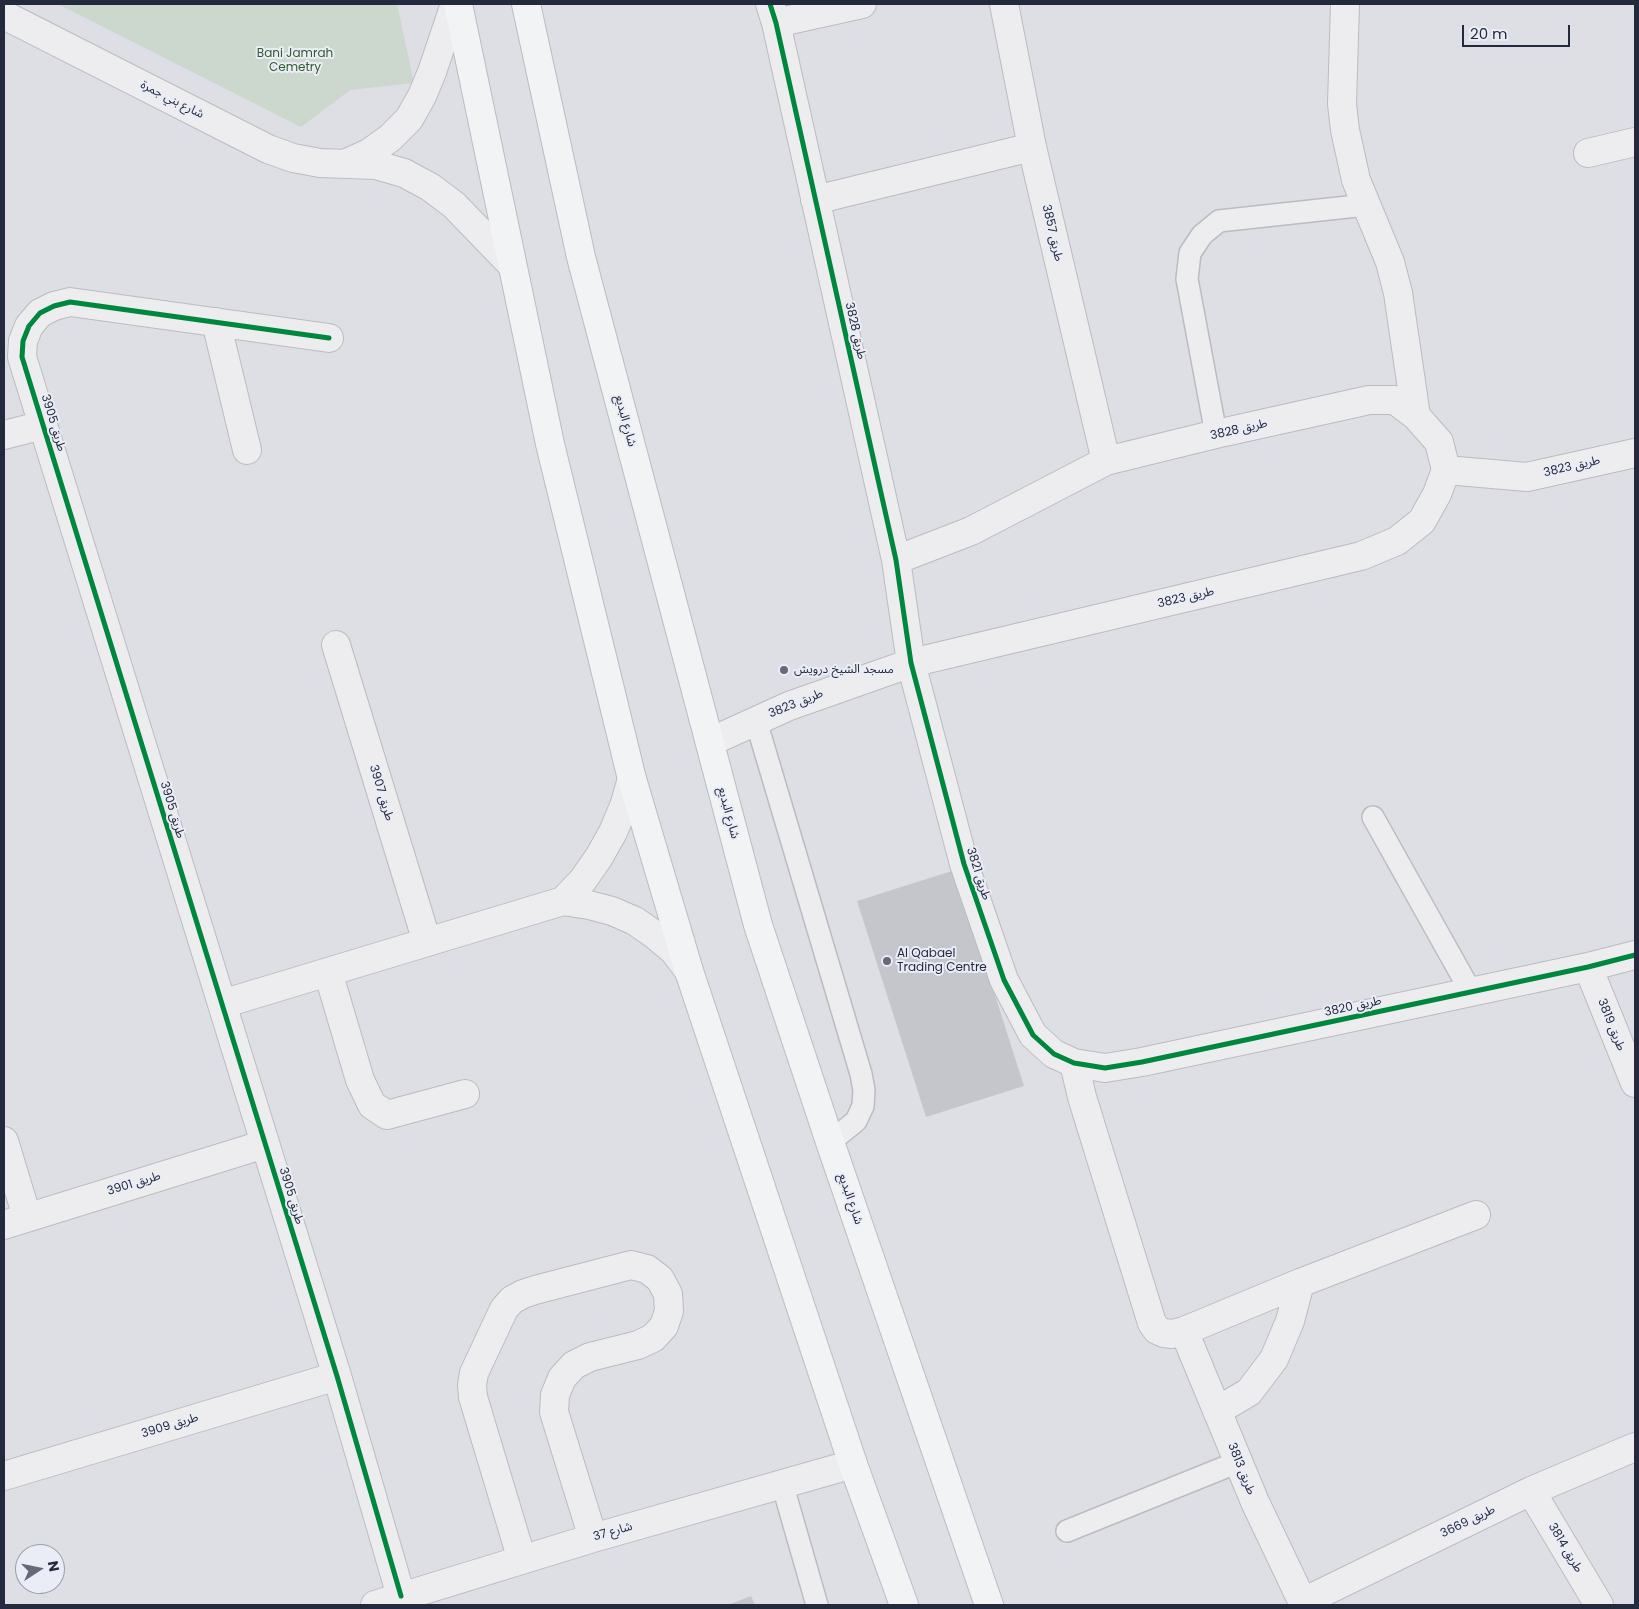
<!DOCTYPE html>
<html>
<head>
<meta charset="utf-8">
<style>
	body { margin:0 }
	#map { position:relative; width:1639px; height:1609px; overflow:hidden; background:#dddfe4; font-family:Poppins,sans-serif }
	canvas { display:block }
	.frame { position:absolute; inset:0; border:5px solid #242a3e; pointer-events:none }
	.north { position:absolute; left:15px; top:1544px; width:50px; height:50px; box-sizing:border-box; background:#eaedf5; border:1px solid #9b9fac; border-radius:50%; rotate:79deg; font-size:14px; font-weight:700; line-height:20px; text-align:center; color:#242a3e }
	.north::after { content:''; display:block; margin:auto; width:18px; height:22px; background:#656978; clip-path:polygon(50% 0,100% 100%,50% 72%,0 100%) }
	.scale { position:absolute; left:1462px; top:25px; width:108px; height:22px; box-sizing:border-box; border:2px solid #242a3e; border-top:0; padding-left:6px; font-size:15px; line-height:18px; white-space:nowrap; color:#242a3e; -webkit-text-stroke:4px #eaedf5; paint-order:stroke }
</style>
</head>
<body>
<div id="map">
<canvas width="1639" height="1609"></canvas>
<div class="frame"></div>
<div class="north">N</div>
<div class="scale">20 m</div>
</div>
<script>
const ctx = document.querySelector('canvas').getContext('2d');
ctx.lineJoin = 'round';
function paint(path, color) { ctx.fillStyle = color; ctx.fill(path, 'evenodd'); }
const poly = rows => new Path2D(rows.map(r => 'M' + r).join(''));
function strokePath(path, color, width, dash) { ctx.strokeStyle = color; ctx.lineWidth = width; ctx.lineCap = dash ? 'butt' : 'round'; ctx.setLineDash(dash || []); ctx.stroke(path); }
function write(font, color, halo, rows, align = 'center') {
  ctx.font = font + ' Poppins,"Noto Sans Arabic",sans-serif'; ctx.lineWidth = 4; ctx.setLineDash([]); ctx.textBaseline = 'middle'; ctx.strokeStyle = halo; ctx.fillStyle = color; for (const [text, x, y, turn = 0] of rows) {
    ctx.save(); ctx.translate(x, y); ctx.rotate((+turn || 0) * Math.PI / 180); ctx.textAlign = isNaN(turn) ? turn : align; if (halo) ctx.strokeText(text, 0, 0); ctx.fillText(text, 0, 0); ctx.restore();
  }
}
const green = poly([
	[58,4,397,4,414,83,350,90,301,127]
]);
const building = poly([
	[955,870,1024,1086,926,1117,857,901],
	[751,1596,755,1605,728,1605]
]);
const lane = poly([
	[1216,434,1187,279,1190,253,1202,235,1219,221,1366,205],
	[756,721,861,1074,864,1090,863,1106,856,1121,830,1142],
	[1373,817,1471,992],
	[782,1483,817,1605],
	[1067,1531,1238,1462]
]);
const street = poly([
	[770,4,776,23,896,560,911,663,964,864,1004,980,1033,1035,1054,1054,1074,1063,1105,1068,1142,1062,1588,967,1635,955],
	[1004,4,1032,147,1106,461],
	[1345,4,1342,104,1345,130,1356,180,1390,262,1398,293,1416,416],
	[4,15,268,149,293,158,320,163,376,165,404,173,430,187,454,205,512,265],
	[776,23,862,4],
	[1588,153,1635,142],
	[347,163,369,153,390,138,409,119,422,96,432,72,455,4],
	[815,200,1032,147],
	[216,322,247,450],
	[329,338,70,302,54,306,40,313,29,326,23,341,22,357,337,1376,401,1596],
	[4,435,43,425],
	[1446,470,1527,477,1635,453],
	[896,560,971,531,1106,461,1216,434,1369,400,1395,400,1416,416,1439,442,1446,470],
	[336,645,427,942],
	[710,742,789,706,911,663,1361,556,1397,541,1422,521,1437,494,1446,470],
	[563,901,583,880,599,857,613,832,624,806,632,779],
	[1588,967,1635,1083],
	[328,972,360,1080,372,1105,387,1115,465,1094],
	[222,1004,563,901,589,905,612,911,635,921,655,935,674,951,689,971],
	[1074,1063,1082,1097,1152,1323,1157,1330,1164,1333,1172,1334,1184,1331,1300,1283,1476,1215],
	[4,1141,27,1217],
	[4,1225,265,1144],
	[1184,1331,1255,1502,1304,1605],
	[1217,1411,1249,1392,1274,1359,1290,1321,1300,1283],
	[4,1476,337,1376],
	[1531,1491,1599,1605],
	[522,1560,473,1397,472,1385,474,1373,504,1309,512,1300,523,1294,535,1290,631,1265,647,1269,660,1279,668,1294,669,1311,664,1326,653,1338,638,1345,590,1357,574,1365,562,1378,555,1395,554,1412,593,1538],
	[1303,1602,1531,1491,1635,1447],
	[375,1605,593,1538,853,1464]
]);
const primary = poly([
	[458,4,550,444,632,779,689,971,853,1464,904,1605],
	[526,4,581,257,758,925,830,1142,989,1605]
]);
const cycleway = poly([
	[770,4,776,23,896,560,911,663,964,864,1004,980,1033,1035,1054,1054,1074,1063,1105,1068,1142,1062,1588,967,1635,955],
	[329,338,70,302,54,306,40,313,29,326,23,341,22,357,337,1376,401,1596]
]);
const markers = [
	[784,670,5,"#656978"],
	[887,961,5,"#656978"]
];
const parkNames = [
	["Bani Jamrah",295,54],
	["Cemetry",295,68]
];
const streetNames = [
	["شارع بني جمرة",172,100,27],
	["طريق 3857",1052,233,77],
	["طريق 3828",855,331,77],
	["شارع البديع",625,421,75],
	["طريق 3905",53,423,73],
	["طريق 3828",1239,430,-13],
	["طريق 3823",1572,467,-13],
	["طريق 3823",1186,598,-13],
	["طريق 3823",796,704,-22],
	["طريق 3907",381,793,73],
	["طريق 3905",172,810,73],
	["شارع البديع",728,813,75],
	["طريق 3821",978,874,72],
	["طريق 3820",1353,1007,-12],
	["طريق 3819",1611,1025,68],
	["طريق 3901",134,1184,-17],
	["طريق 3905",291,1196,73],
	["شارع البديع",850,1199,71],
	["طريق 3909",170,1426,-17],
	["طريق 3813",1241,1469,68],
	["طريق 3669",1468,1522,-26],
	["شارع 37",613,1532,-16],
	["طريق 3814",1565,1548,59]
];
const poiNames = [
	["مسجد الشيخ درويش",794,670],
	["Al Qabael",897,954],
	["Trading Centre",897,968]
];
paint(green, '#ccd7cd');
paint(building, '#c4c6cc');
strokePath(lane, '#babcc1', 24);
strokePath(street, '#babcc1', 30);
strokePath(primary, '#b9bcc2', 30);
strokePath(lane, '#ededf0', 21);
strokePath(street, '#ededf0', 28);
strokePath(primary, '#f2f3f4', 28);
strokePath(cycleway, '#00873e', 5);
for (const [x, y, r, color] of markers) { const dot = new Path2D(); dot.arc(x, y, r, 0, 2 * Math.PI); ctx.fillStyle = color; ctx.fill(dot); strokePath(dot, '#eaedf5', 2); }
write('12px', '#325b30', '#eaedf5', parkNames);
write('12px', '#242a3e', '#eaedf5', streetNames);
write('12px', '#242a3e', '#eaedf5', poiNames, 'left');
</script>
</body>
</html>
